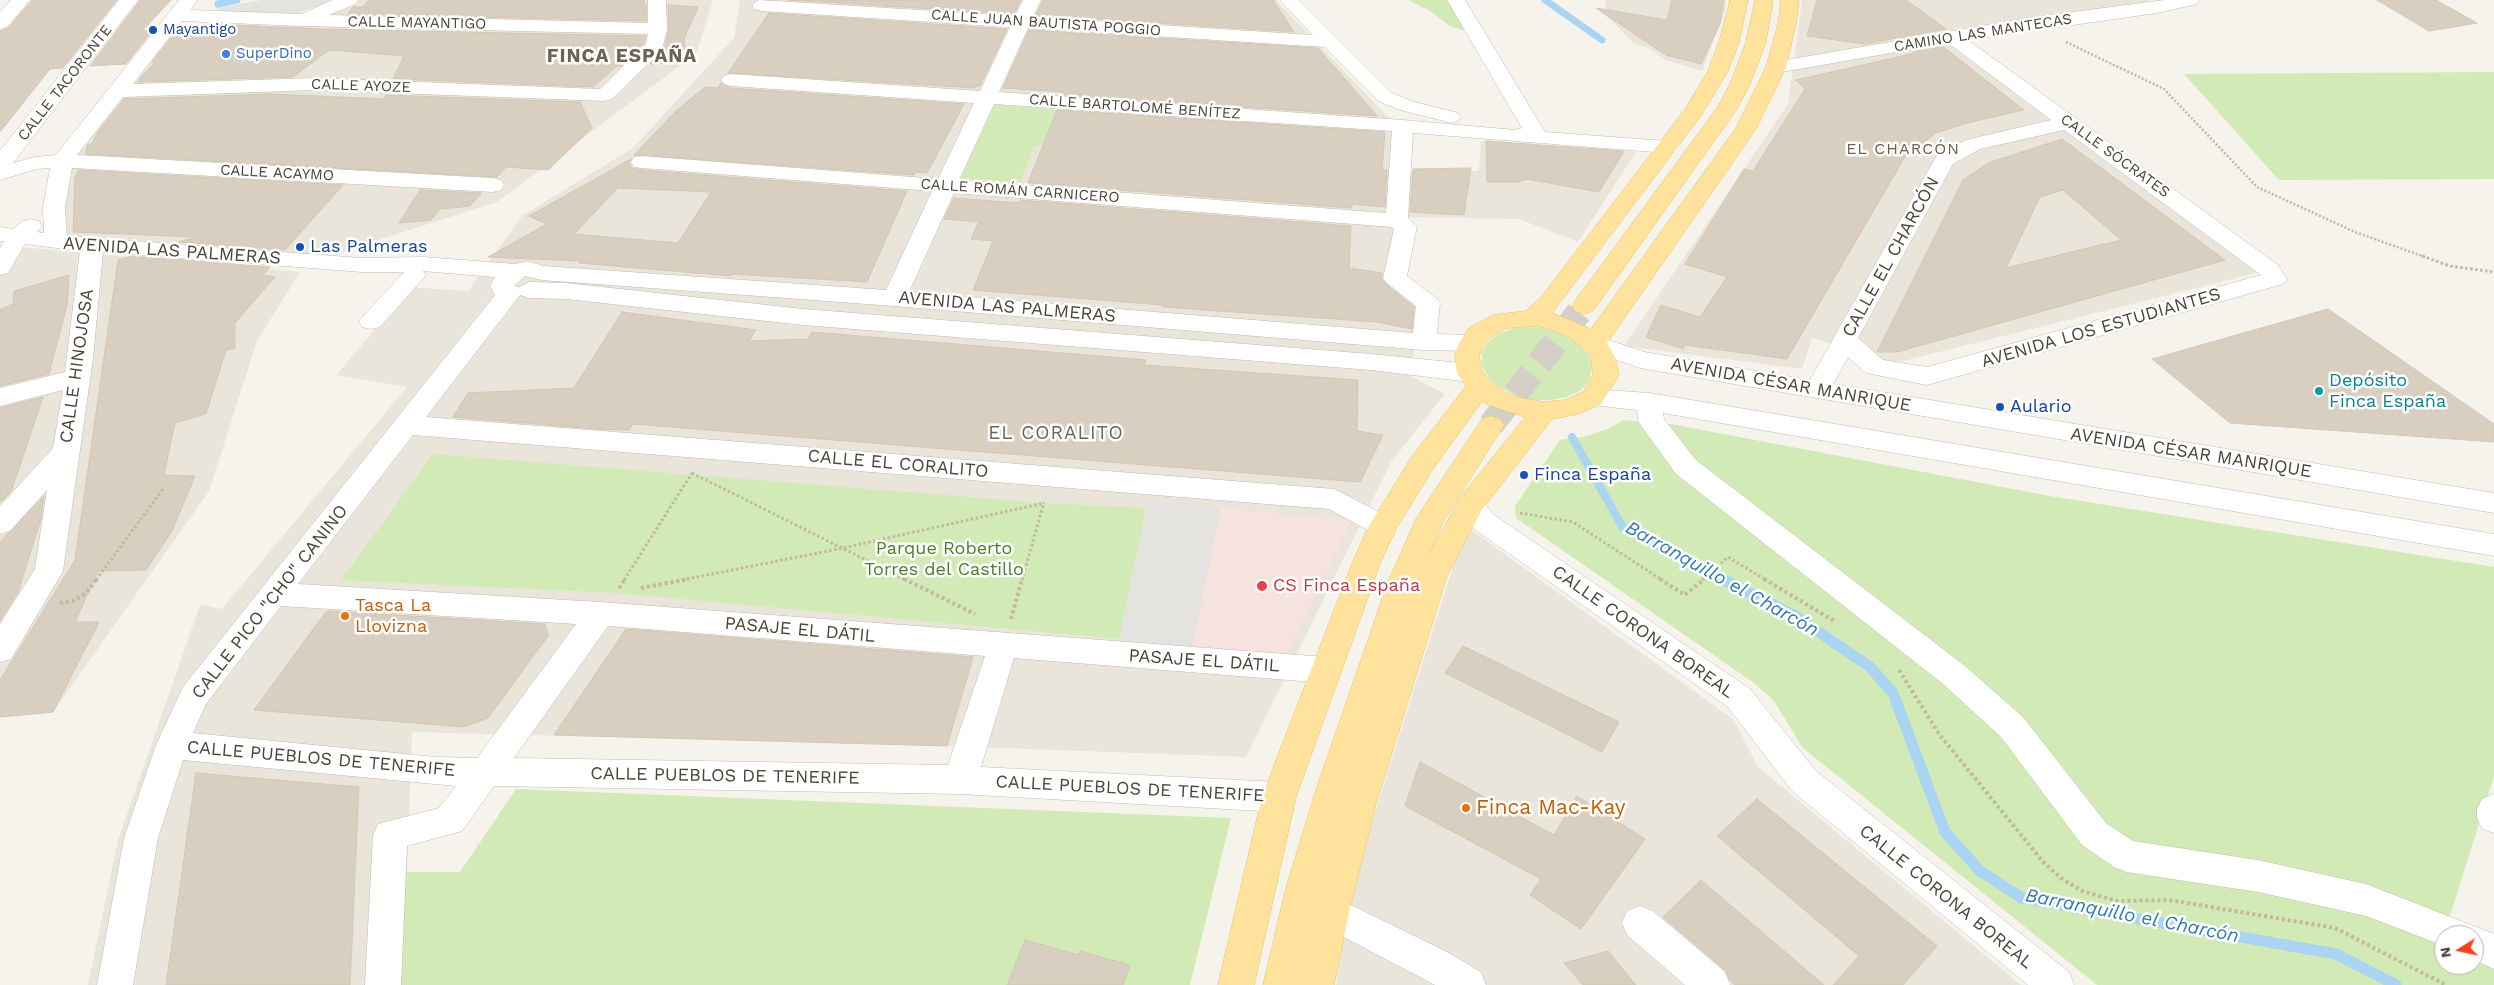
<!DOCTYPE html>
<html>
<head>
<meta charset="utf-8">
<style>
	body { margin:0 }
	#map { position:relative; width:2494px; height:985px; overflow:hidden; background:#f6f3ec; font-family:"Work Sans",sans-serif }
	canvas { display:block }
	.north { position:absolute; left:2434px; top:925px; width:50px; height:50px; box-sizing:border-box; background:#fff; border:1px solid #b7b4b0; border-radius:50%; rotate:260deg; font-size:14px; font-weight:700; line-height:20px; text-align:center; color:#4b4439 }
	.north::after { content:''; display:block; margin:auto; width:18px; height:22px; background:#fc3f1d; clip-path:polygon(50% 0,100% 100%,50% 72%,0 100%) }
</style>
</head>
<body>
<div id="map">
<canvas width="2494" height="985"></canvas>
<div class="north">N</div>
</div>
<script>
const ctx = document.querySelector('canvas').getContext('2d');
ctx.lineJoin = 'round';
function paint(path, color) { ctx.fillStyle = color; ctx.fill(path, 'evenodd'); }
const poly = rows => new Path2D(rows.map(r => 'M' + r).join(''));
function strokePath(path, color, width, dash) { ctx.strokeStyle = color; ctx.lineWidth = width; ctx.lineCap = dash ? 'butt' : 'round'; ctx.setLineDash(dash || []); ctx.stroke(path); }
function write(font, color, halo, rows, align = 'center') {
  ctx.font = font + ' "Work Sans",sans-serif'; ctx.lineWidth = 5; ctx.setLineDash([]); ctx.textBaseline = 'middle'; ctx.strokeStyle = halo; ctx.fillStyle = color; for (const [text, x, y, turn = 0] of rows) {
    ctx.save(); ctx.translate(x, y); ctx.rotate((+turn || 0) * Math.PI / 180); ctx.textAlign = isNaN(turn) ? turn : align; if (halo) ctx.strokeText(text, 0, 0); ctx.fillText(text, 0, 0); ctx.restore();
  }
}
const residential = poly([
	[355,0,713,0,696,54,497,202,328,256,59,236,60,169,153,36,302,25],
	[740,0,1276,0,1390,119,1393,172,1479,171,1481,141,1636,152,1578,242,1519,219,1405,217,1386,283,1422,307,1410,376,1445,394,1391,462,1246,757,947,746,412,732,403,985,88,985,118,840,200,605,222,609,407,387,336,375,411,287,468,291,522,216,633,148,734,38],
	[1605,0,1726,0,1725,11,1702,71,1666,60,1649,48,1636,45,1605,15],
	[1802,0,2148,0,2153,3,1934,33,2260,272,1895,363,1812,338,1802,369,1624,346,1788,104],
	[9,246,300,272,257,341,209,491,53,712,0,717,0,260],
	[1466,526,1734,720,1758,767,2021,985,1336,985,1350,891]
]);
const medical = poly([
	[1221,508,1351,521,1284,660,1191,651]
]);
const green = poly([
	[1408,0,1449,0,1467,31,1451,27,1430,11],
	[2494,72,2494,179,2279,180,2184,74],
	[998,105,1056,110,1042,146,1034,146,1020,182,961,178,994,107],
	[1531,327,1549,329,1566,336,1580,345,1589,356,1592,369,1589,380,1581,390,1567,397,1551,400,1532,400,1515,395,1500,388,1488,377,1482,366,1482,353,1488,342,1499,334,1513,328],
	[1623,420,1671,424,2050,496,2494,567,2494,776,2444,935,2444,965,2474,965,2474,951,2494,958,2494,985,2097,985,1803,748,1774,701,1754,683,1516,518,1515,506,1560,440,1584,437,1610,428],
	[433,454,1044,503,1146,508,1119,639,616,593,341,580],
	[516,789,1231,818,1190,985,398,985,401,872,460,872]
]);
const parking = poly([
	[262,0,334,0,295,14,221,12,218,8],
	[1149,502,1221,508,1191,651,1119,639,1146,508]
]);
const streamFar2 = poly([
	[1545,0,1602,40],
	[218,4,237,0]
]);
const streamFar1 = poly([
	[1572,437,1623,528,1724,580]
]);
const stream = poly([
	[1722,579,1797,617,1870,667,1893,693,1945,832,1980,871,2022,898,2336,954,2396,985]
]);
const building = poly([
	[32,0,117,0,63,68,50,69,0,132,0,31,8,28,32,0],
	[140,0,171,0,142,31,153,30,126,64,90,66,140,0],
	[369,0,644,0,644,3,646,4,646,21,348,14,353,7,363,7,369,0],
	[789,0,1021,0,1014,14,789,0],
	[1043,0,1273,0,1294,32,1036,15,1043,0],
	[1672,0,1724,0,1720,24,1701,64,1666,55,1596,8,1667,20,1672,0],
	[1817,0,1906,0,1946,29,1865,44,1807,36,1817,0],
	[2377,0,2436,0,2477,23,2429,31,2377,0],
	[668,5,698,7,684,39,685,48,668,63,650,64,664,50,669,29,668,5],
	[769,13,1007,29,980,86,976,86,975,88,728,73,769,13],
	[216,24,321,29,646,36,644,43,621,66,617,66,593,87,393,79,404,56,329,50,293,77,137,82,155,62,152,62,179,28,216,24],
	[1029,30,1318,48,1377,116,1063,95,1064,92,1003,88,1029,30],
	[1942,46,2024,110,1967,123,1936,133,1906,155,1787,359,1685,345,1683,349,1646,337,1661,305,1700,317,1727,277,1685,264,1744,169,1753,171,1805,89,1796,80,1920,52,1912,51,1942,46],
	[721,83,731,88,964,104,927,173,916,172,914,175,634,155,676,111,705,87,718,88,721,83],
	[269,94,384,99,386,95,580,102,592,128,548,170,506,167,497,177,85,154,88,144,92,144,97,133,124,99,269,94],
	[1057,110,1385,132,1382,170,1387,170,1385,207,1352,204,1352,208,1028,183,1057,110],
	[2062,139,2225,260,1897,352,1877,352,1963,180,1988,163,2062,139],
	[2063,190,2121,240,2006,268,2040,197,2063,190],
	[1486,141,1624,151,1599,192,1527,179,1518,182,1487,182,1486,141],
	[631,159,629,163,632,168,642,170,907,191,867,282,732,274,731,276,579,263,581,261,488,257,547,224,529,216,631,159],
	[618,188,711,192,678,243,574,234,618,188],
	[1471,168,1464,215,1410,212,1413,169,1471,168],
	[79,170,343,185,285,250,178,242,196,237,73,232,75,177,79,170],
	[420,190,482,193,470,206,440,209,431,220,399,223,420,190],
	[954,198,1020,203,1021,200,1351,226,1349,268,1382,273,1382,279,1386,284,1414,307,1412,329,1377,322,1163,307,1163,305,973,290,993,241,971,239,979,222,944,219,954,198],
	[132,256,270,267,263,275,275,277,235,323,235,348,226,350,206,414,175,423,164,475,195,476,172,531,146,570,98,571,75,622,99,622,53,712,0,717,0,680,75,560,118,260,132,256],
	[69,275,67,305,49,374,0,386,0,310,13,304,14,291,69,275],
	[2328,309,2494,424,2494,442,2230,423,2152,359,2328,309],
	[622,312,756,330,749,341,808,339,812,332,1146,360,1144,365,1358,380,1357,431,1383,435,1360,482,633,424,629,430,596,429,453,417,468,393,574,388,622,312],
	[43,397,11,492,0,503,0,408,43,397],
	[44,496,41,519,18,592,0,621,0,542,44,496],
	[329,611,545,624,548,636,488,718,464,727,254,710,325,613,329,611],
	[626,629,973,657,947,746,554,735,626,629],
	[1463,646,1619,722,1602,752,1445,673,1463,646],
	[1420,762,1554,835,1577,796,1645,839,1581,929,1530,895,1541,879,1405,806,1420,762],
	[196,773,359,787,350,985,166,985,196,773],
	[1757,799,1937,946,1903,985,1833,985,1859,956,1717,836,1757,799],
	[1701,880,1824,985,1735,985,1730,980,1726,971,1663,917,1701,880],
	[1025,940,1079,955,1080,951,1130,965,1123,985,1007,985,1025,940],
	[1608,951,1636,985,1583,985,1564,963,1608,951]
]);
const majorTunnel = poly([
	[1491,425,1584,306]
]);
const pathFar2 = poly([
	[2066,42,2164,89,2257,187,2355,232,2425,257]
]);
const pathFar1 = poly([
	[2422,256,2450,266,2494,272],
	[692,473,906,580],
	[1520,513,1573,522,1662,580],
	[96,580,163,489],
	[624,580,692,473],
	[682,580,843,548,1044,503],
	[1022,580,1044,502],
	[1702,580,1728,557,1766,580]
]);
const path = poly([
	[904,579,975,614],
	[1660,579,1685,595,1704,579],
	[1764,579,1836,622],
	[619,588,625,579],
	[641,588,689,579],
	[60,603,73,601,86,593,97,579],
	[1011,619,1022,579],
	[1899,670,1939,734,2044,863,2061,878,2082,891,2117,901,2169,900,2335,928,2446,985]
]);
const minor = poly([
	[11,0,30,0,7,27,0,29,0,12,11,0],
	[119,0,138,0,13,163,35,157,56,155,179,0,197,0,191,10,301,14,333,0,358,0,356,4,329,15,648,23,648,0,666,0,667,29,662,50,612,99,605,101,315,90,123,97,77,155,493,178,501,180,504,185,501,190,493,192,72,168,65,208,67,236,362,258,423,257,516,264,527,261,544,266,886,290,932,191,642,168,634,167,631,162,634,157,642,156,938,179,974,103,731,86,724,84,721,80,724,76,731,74,980,91,1010,27,761,11,754,9,752,5,759,0,1015,16,1023,0,1041,0,1033,17,1313,35,1280,0,1299,0,1392,93,1414,102,1458,113,1461,117,1458,121,1451,123,1444,121,1400,110,1378,101,1325,47,1028,28,999,92,1403,120,1515,130,1522,128,1447,0,1465,0,1545,132,1667,141,1674,143,1678,147,1674,151,1667,153,1413,133,1408,218,1417,226,1407,276,1436,298,1440,303,1437,334,1471,335,1480,337,1483,343,1480,349,1471,351,1424,350,894,306,542,280,525,276,514,286,519,287,529,282,566,283,803,309,1371,354,1470,364,1479,367,1483,373,1479,379,1470,382,1371,370,803,325,566,299,529,298,520,295,426,417,1334,489,1393,519,1397,526,1393,533,1383,537,1373,533,1329,509,413,435,298,584,600,602,1326,657,1337,661,1341,670,1337,679,1326,683,1014,658,981,767,1279,782,1291,787,1296,797,1291,807,1279,812,960,794,494,786,462,831,407,846,401,985,365,985,373,835,378,824,439,808,456,786,183,760,158,838,133,985,97,985,124,838,156,745,183,687,495,295,490,286,495,277,423,271,426,275,422,280,380,327,371,329,362,327,359,321,404,272,362,272,103,252,93,358,63,571,11,659,0,662,0,624,35,569,47,490,10,531,0,534,0,506,53,448,63,390,0,406,0,388,65,372,80,251,25,244,8,273,0,275,0,248,4,241,0,241,0,227,13,229,23,221,31,219,39,221,42,226,37,232,44,233,43,208,50,168,37,169,0,180,0,151,119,0],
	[182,21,301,26,648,34,646,44,600,89,315,78,133,84,182,21],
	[994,104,1392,131,1386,213,959,180,994,104],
	[954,193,1392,227,1394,229,1383,278,1387,283,1416,306,1413,333,909,292,954,193],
	[281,606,576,624,477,758,435,757,193,733,206,704,281,606],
	[608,626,985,656,948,765,514,758,608,626],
	[2164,0,2199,0,2197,4,2157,13,1968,40,2278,265,2287,279,2283,284,1927,385,1866,373,1848,357,1833,384,2494,493,2494,513,1640,368,1585,349,1582,343,1585,337,1594,335,1644,352,1810,380,1937,155,1966,140,2051,120,1948,43,1776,73,1769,71,1766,67,1769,63,2028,18,2164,0],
	[2064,130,2261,275,1927,367,1883,360,1858,338,1953,164,1980,149,2064,130],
	[1592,389,1649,393,2494,534,2494,556,1663,413,1664,419,1696,460,1965,666,2023,717,2106,823,2133,841,2258,860,2366,884,2494,934,2494,969,2474,960,2474,935,2444,935,2444,946,2366,916,2258,892,2126,872,2114,867,2082,845,2001,737,1943,684,1676,474,1642,427,1638,421,1637,410,1583,404,1579,398,1583,392,1592,389],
	[1470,495,1480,498,1494,515,1750,689,1816,771,2069,972,2074,985,2028,985,1792,791,1728,707,1474,529,1456,505,1460,498,1470,495],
	[2494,794,2494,833,2482,829,2477,818,2477,809,2482,799,2494,794],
	[1331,895,1447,952,1481,972,1486,985,1435,985,1319,924,1313,912,1319,900,1331,895],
	[1640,906,1653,911,1725,972,1730,985,1685,985,1627,935,1622,923,1627,911,1640,906]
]);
const major = poly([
	[1730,0,1748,0,1739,42,1728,71,1702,114,1552,313,1591,329,1736,128,1766,67,1778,24,1781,0,1799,0,1796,24,1786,67,1756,129,1607,343,1615,357,1619,375,1601,404,1578,414,1552,419,1481,511,1447,576,1376,804,1349,912,1334,985,1263,985,1286,888,1316,790,1388,582,1416,519,1482,419,1491,416,1500,419,1504,425,1443,522,1429,555,1460,498,1525,417,1488,405,1482,401,1431,472,1396,529,1381,561,1296,797,1254,985,1218,985,1262,797,1353,561,1369,526,1411,458,1466,386,1457,373,1455,356,1459,343,1469,328,1493,315,1526,311,1542,296,1686,108,1708,71,1719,42,1730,0],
	[1533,326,1547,328,1570,338,1585,349,1591,357,1593,375,1583,392,1565,400,1544,402,1526,399,1506,393,1489,380,1482,371,1479,356,1487,340,1507,328,1533,326],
	[1755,0,1773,0,1766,42,1750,84,1737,109,1593,311,1584,314,1575,311,1572,306,1575,301,1717,108,1730,84,1746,42,1755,0]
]);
const markers = [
	[153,30,5,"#1a4fb4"],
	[226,54,5,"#3f7fe0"],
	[300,247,5,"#1a4fb4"],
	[2319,391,5,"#0f9aa8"],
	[2000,407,5,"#1a4fb4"],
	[1524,475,5,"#1a4fb4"],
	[1262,586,6,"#e0444e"],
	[345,616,5,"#e8710a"],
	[1466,808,5,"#e8710a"]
];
const farStreetnames = [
	["CALLE MAYANTIGO",417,23,1],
	["CALLE JUAN BAUTISTA POGGIO",1046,23,4],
	["CAMINO LAS MANTECAS",1983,33,-9],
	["CALLE TACORONTE",65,83,-52],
	["CALLE AYOZE",361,86,2],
	["CALLE BARTOLOMÉ BENÍTEZ",1135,107,4],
	["CALLE SÓCRATES",2115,156,36],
	["CALLE ACAYMO",277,173,3],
	["CALLE ROMÁN CARNICERO",1020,191,4]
];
const farTransitnames = [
	["Mayantigo",163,30]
];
const farShopnames = [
	["SuperDino",236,54]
];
const farNeighbourhoodnames = [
	["EL CHARCÓN",1903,149]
];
const transitNames = [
	["Las Palmeras",310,247],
	["Aulario",2010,407],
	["Finca España",1534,475]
];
const streetNames = [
	["AVENIDA LAS PALMERAS",172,251,4],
	["CALLE EL CHARCÓN",1891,257,-61],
	["AVENIDA LAS PALMERAS",1007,307,5],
	["AVENIDA LOS ESTUDIANTES",2101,328,-16],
	["CALLE HINOJOSA",77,366,-82],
	["AVENIDA CÉSAR MANRIQUE",1791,385,10],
	["AVENIDA CÉSAR MANRIQUE",2191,453,9],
	["CALLE EL CORALITO",898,464,5],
	["CALLE PICO \"CHO\" CANINO",270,602,-52],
	["PASAJE EL DÁTIL",800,630,5],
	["CALLE CORONA BOREAL",1643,632,35],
	["PASAJE EL DÁTIL",1204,661,4],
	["CALLE PUEBLOS DE TENERIFE",321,759,5],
	["CALLE PUEBLOS DE TENERIFE",725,776,1],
	["CALLE PUEBLOS DE TENERIFE",1130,789,3],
	["CALLE CORONA BOREAL",1946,897,39]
];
const cultureNames = [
	["Depósito",2329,381],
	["Finca España",2329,402]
];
const parkNames = [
	["Parque Roberto",944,549],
	["Torres del Castillo",944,570]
];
const healthNames = [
	["CS Finca España",1273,586]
];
const foodNames = [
	["Tasca La",355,606],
	["Llovizna",355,627]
];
const farDistrictnames = [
	["FINCA ESPAÑA",622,56]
];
const neighbourhoodNames = [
	["EL CORALITO",1056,433]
];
const waterNames = [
	["Barranquillo el Charcón",1722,579,29],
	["Barranquillo el Charcón",2132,916,11]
];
const nearFoodnames = [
	["Finca Mac-Kay",1476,808]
];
paint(residential, '#eae5da');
paint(medical, '#f6e3e0');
paint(green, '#d2eab5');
paint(parking, '#e5e3e0');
strokePath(streamFar2, '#a9d4f2', 7);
strokePath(streamFar1, '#a9d4f2', 8);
strokePath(stream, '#a9d4f2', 11);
paint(building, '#d8cfc1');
strokePath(building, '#d3c7b4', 1);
strokePath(majorTunnel, '#d4d0c8', 26, [26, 13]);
strokePath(minor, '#c2bbae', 1);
strokePath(major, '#e6c16a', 1);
strokePath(pathFar2, '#c4b79f', 2.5, [2, 2]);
strokePath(pathFar1, '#c4b79f', 3, [2.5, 2.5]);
strokePath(path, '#c4b79f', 4, [3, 3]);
paint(minor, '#fff');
paint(major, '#ffe39c');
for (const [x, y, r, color] of markers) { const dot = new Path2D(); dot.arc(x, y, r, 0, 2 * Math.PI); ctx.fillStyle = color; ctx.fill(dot); strokePath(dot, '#fff', 2); }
write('15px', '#4b4439', '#fff', farStreetnames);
write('15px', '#164399', '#fff', farTransitnames, 'left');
write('15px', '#366cbe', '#fff', farShopnames, 'left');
ctx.letterSpacing = '1px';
write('16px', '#6e6250', '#fff', farNeighbourhoodnames);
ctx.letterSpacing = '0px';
write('18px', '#164399', '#fff', transitNames, 'left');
write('18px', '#4b4439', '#fff', streetNames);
write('18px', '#0d838f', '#fff', cultureNames, 'left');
write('18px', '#4a7f2a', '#fff', parkNames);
write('18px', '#be3a42', '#fff', healthNames, 'left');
write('18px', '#c56008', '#fff', foodNames, 'left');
ctx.letterSpacing = '1px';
write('bold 19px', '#6e6250', '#fff', farDistrictnames);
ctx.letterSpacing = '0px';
ctx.letterSpacing = '1px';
write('19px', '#6e6250', '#fff', neighbourhoodNames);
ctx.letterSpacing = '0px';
write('italic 19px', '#2e7ab2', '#fff', waterNames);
write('21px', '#c56008', '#fff', nearFoodnames, 'left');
</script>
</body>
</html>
